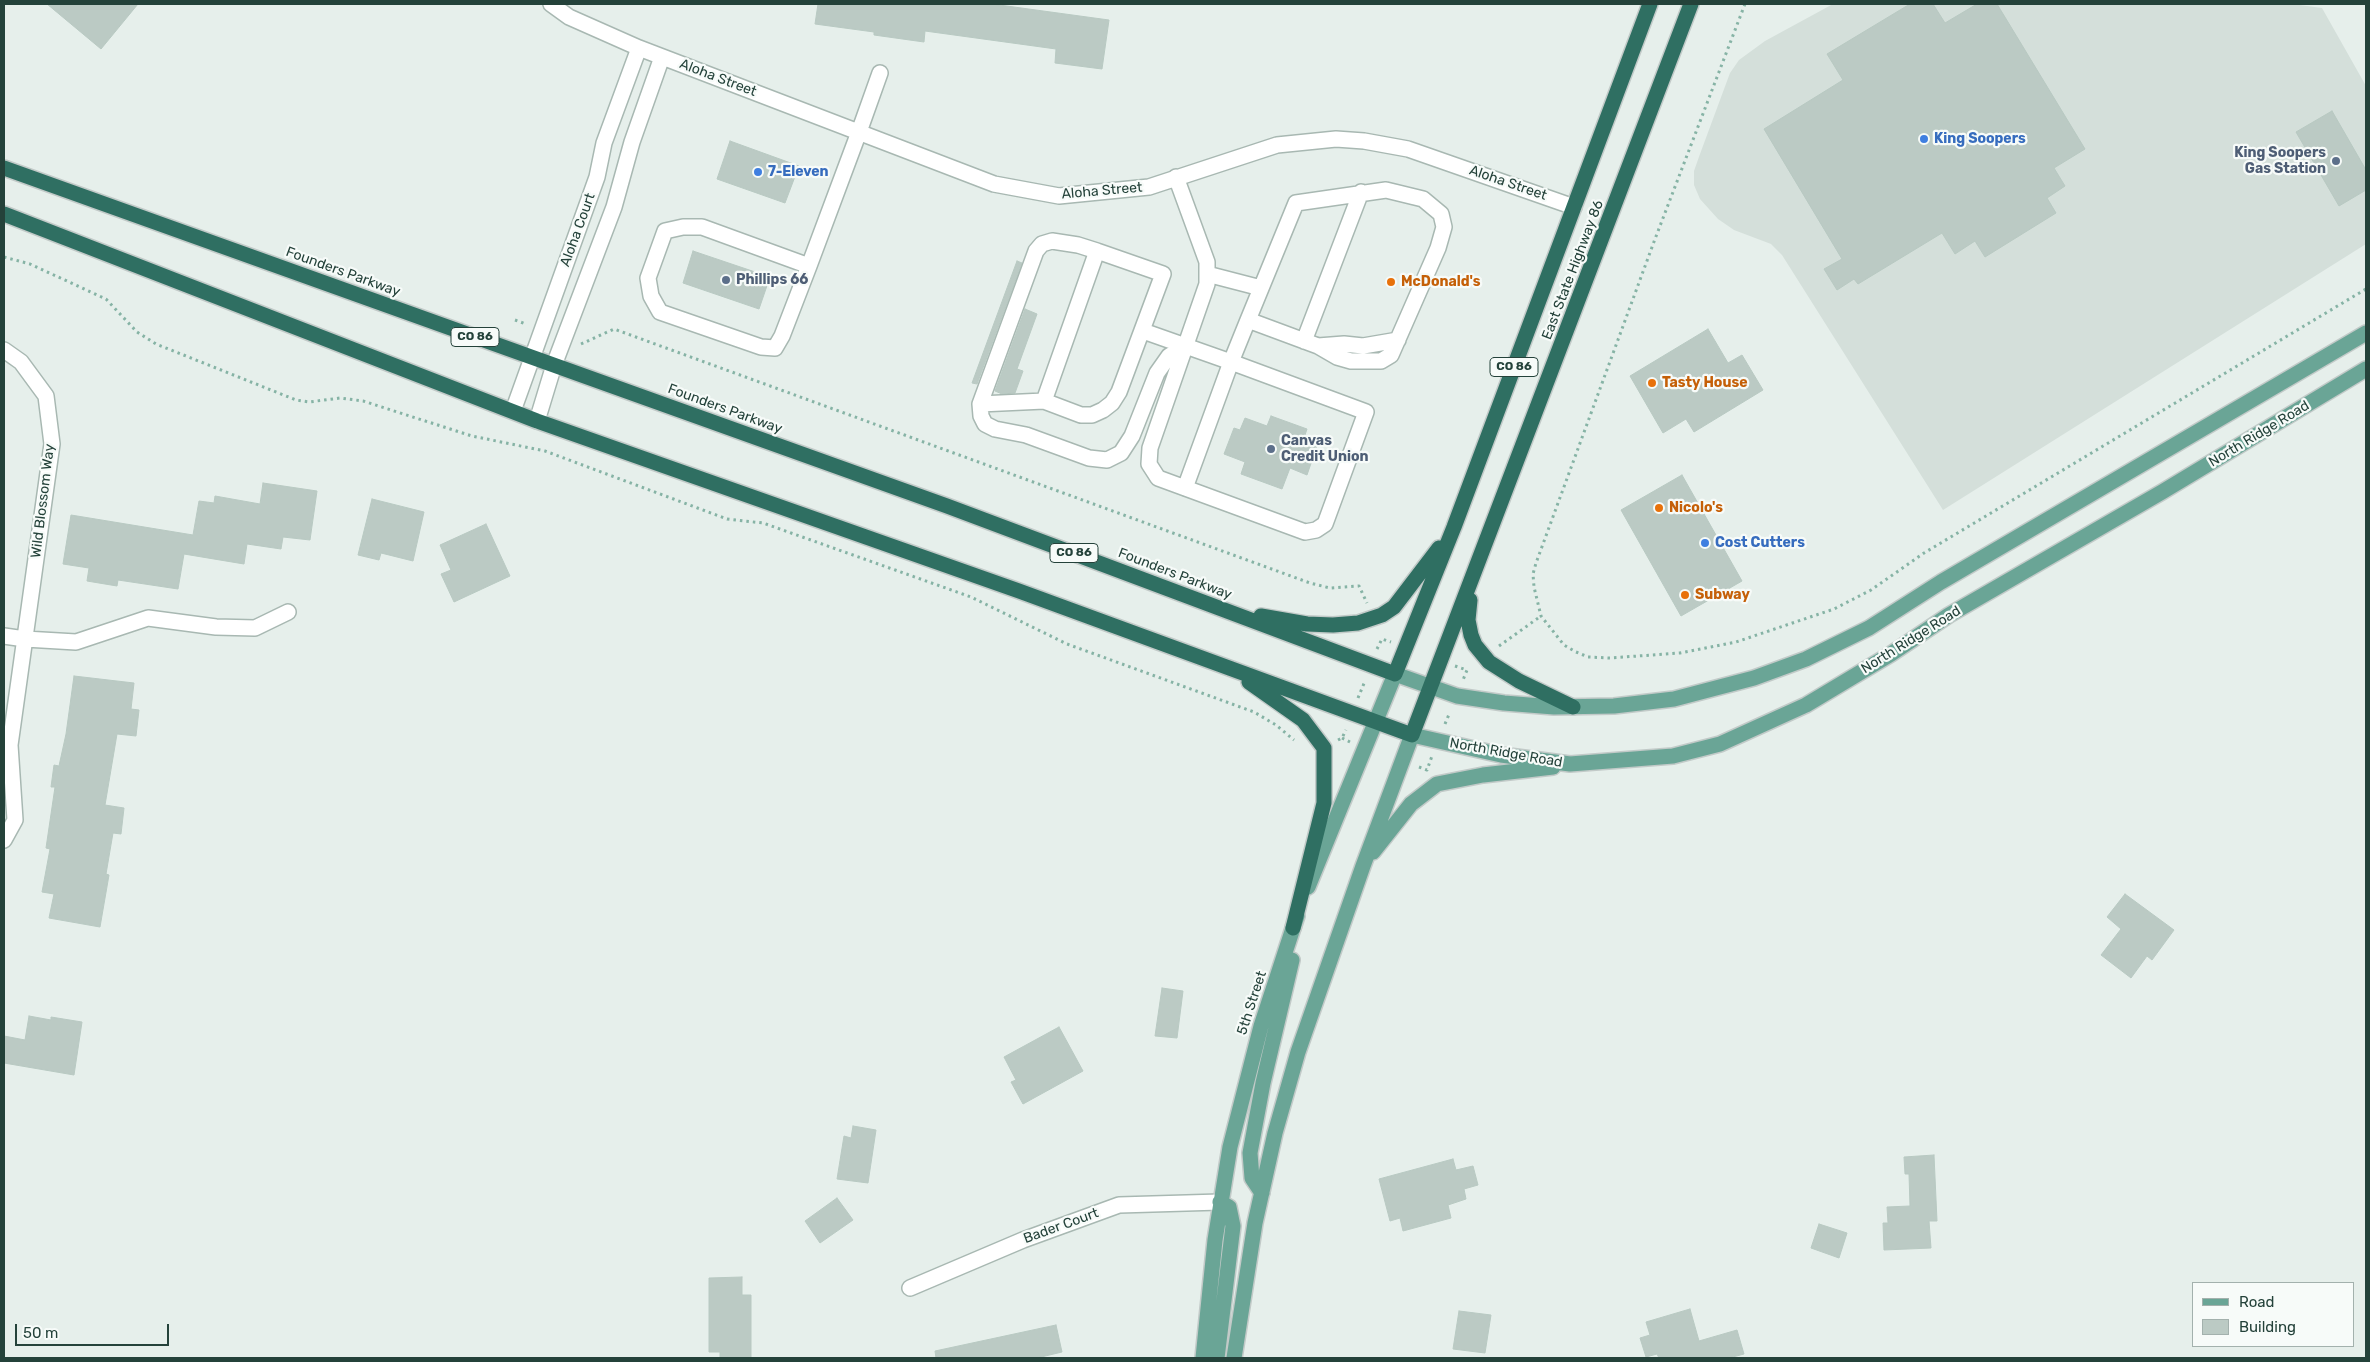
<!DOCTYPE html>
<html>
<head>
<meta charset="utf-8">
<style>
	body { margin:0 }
	#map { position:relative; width:2370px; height:1362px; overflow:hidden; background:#e6efeb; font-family:Rubik,sans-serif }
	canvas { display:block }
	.frame { position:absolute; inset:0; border:5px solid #24423a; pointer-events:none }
	.legend { position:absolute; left:2192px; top:1282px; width:162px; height:65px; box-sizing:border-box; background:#f7fbf9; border:1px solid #a3b1ad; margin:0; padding:6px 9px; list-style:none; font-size:15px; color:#24423a }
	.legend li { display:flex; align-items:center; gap:10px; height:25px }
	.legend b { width:25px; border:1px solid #a3b1ad }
	.scale { position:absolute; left:15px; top:1324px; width:154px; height:22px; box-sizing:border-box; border:2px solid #24423a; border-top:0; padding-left:6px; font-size:15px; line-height:18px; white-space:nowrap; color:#24423a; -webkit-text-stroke:4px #f7fbf9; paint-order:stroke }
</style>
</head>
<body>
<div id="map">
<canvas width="2370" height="1362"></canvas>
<div class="frame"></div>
<ul class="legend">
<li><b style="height:6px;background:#6aa596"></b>Road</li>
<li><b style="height:14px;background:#bbcac4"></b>Building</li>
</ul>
<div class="scale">50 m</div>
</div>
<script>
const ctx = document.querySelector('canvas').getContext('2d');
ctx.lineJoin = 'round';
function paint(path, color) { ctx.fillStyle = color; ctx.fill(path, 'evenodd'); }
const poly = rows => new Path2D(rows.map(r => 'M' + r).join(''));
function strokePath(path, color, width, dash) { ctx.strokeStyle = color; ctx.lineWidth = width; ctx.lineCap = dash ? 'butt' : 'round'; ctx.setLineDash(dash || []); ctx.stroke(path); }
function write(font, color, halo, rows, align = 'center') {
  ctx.font = font + ' Rubik,sans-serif'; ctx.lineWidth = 4.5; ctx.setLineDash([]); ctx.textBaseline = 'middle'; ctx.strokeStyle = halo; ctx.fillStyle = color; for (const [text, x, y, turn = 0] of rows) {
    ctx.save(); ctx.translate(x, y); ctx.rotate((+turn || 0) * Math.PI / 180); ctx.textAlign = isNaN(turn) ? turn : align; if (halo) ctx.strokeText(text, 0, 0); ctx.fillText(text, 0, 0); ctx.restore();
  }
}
const built = poly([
	[1833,4,2292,4,2322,8,2366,86,2366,244,1943,510,1782,255,1771,244,1734,230,1718,219,1700,199,1694,185,1694,171,1700,154,1730,73,1739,60,1765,41]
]);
const building = poly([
	[47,4,138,4,101,49,47,4],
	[818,4,992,4,1109,20,1102,69,1055,63,1056,49,925,31,924,42,874,35,874,32,815,24,818,4],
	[1910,4,1933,4,1945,23,1977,4,1997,4,2085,149,2054,168,2065,186,2047,198,2056,213,1985,257,1975,241,1955,254,1942,233,1858,284,1854,279,1837,290,1824,269,1842,259,1764,129,1843,80,1827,54,1910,4],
	[2332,111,2366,170,2366,190,2339,206,2296,132,2332,111],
	[730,141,799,166,785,203,717,179,730,141],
	[693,251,770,277,759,309,683,283,693,251],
	[1017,261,1022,263,977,384,972,383,1017,261],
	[1025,309,1037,314,1017,369,1023,371,1015,393,1002,394,995,391,1025,309],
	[1708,329,1728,363,1742,355,1763,390,1694,432,1686,419,1663,433,1630,376,1708,329],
	[1271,416,1307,429,1304,438,1318,443,1307,475,1290,468,1282,489,1241,474,1245,462,1224,454,1234,428,1240,430,1245,418,1267,426,1271,416],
	[1682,475,1742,581,1681,616,1621,510,1682,475],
	[263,483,317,491,310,540,283,537,281,549,247,544,244,564,184,554,178,589,118,580,117,586,87,581,89,568,63,564,71,515,193,535,199,501,214,503,215,496,260,504,263,483],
	[372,499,424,512,413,561,381,553,379,560,358,555,372,499],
	[486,524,510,576,454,602,441,574,451,570,440,545,486,524],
	[74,676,134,683,131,709,139,710,136,736,117,734,105,805,124,808,121,834,113,833,106,874,109,875,100,927,49,918,54,894,42,892,50,849,46,848,55,787,51,787,54,765,59,766,66,734,74,676],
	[2125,894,2174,930,2152,960,2147,956,2131,978,2101,955,2121,929,2107,917,2125,894],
	[1162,988,1183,991,1177,1038,1155,1036,1162,988],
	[29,1016,51,1020,51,1017,82,1022,74,1075,4,1063,4,1036,25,1040,29,1016],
	[1059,1027,1083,1071,1023,1104,1011,1082,1016,1080,1004,1057,1059,1027],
	[853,1126,876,1130,868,1183,837,1179,844,1136,851,1138,853,1126],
	[1934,1155,1937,1221,1929,1221,1931,1248,1884,1250,1883,1223,1888,1223,1887,1207,1910,1206,1909,1174,1905,1174,1904,1157,1934,1155],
	[1453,1159,1456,1170,1473,1166,1478,1185,1464,1189,1466,1199,1448,1205,1451,1218,1403,1231,1400,1218,1390,1221,1379,1179,1453,1159],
	[837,1198,853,1220,820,1243,805,1221,837,1198],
	[1819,1224,1847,1233,1839,1258,1811,1248,1819,1224],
	[742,1277,742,1295,751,1295,751,1358,720,1358,720,1352,709,1352,709,1278,742,1277],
	[1690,1309,1699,1341,1737,1330,1744,1354,1729,1358,1659,1358,1657,1354,1646,1357,1640,1338,1650,1335,1646,1322,1690,1309],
	[1459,1311,1491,1315,1485,1353,1453,1349,1459,1311],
	[1056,1325,1062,1352,1037,1358,936,1358,935,1351,1056,1325]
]);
const path = poly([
	[1745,4,1655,239,1536,563,1533,574,1534,587,1541,616,1564,645,1576,652,1588,657,1610,658,1680,653,1736,642,1834,609,1871,590,1924,553,2366,289],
	[4,257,30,264,106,299,137,332,156,344,296,400,309,402,340,398,363,401,472,436,545,451,727,519,763,523,971,597,1067,644,1254,712,1276,725,1294,740],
	[515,320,526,324],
	[581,344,614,329,1310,583,1330,588,1359,586,1367,603],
	[1499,646,1541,616],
	[1377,649,1382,639,1391,642],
	[1455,666,1467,670,1463,680],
	[1358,698,1365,681],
	[1445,724,1450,712],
	[1342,738,1350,742],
	[1338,740,1342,738,1346,730],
	[1419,767,1427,770,1432,756]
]);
const minor = poly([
	[551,4,569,17,639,48,994,184,1059,196,1149,187,1277,145,1336,139,1364,141,1408,149,1574,207],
	[1176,177,1207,262,1207,284,1150,448,1149,464,1158,478,1305,532,1316,530,1325,524,1366,412,1231,362,1185,488],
	[1386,190,1423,199,1441,214,1444,227,1438,248,1391,355,1381,361,1351,361,1337,357,1318,346,1248,320,1296,203,1386,190],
	[1097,251,1078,245,1052,241,1042,244,1036,251,980,404,981,416,985,424,995,429,1026,435,1089,458,1107,460,1121,453,1132,436,1157,373,1169,356,1185,346],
	[1097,251,1163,274,1119,392,1112,403,1103,410,1092,415,1081,415,1044,401,1097,251],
	[809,266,702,227,683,227,665,231,648,278,651,296,660,312,761,347,775,348,782,336,809,266,859,132,880,73],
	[1207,274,1261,288],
	[1143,331,1231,362,1248,320],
	[1304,341,1361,192],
	[1318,346,1344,344,1363,346,1398,340],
	[4,350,21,362,46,396,52,444,10,745,15,820,4,840],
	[980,404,1044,401],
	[513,411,597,177,604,143,639,48],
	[537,421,554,365,614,207,632,142,662,57],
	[4,636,25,639,76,642,148,618,216,627,255,628,288,612],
	[910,1288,1023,1240,1119,1205,1220,1202]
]);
const major = poly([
	[1373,852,1411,804,1437,784,1483,775,1553,767],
	[1308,887,1395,674,1457,696,1504,703,1554,707,1614,706,1674,699,1754,678,1806,659,1869,628,1941,582,2366,333],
	[1262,1193,1252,1178,1250,1153,1263,1083,1292,960],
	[1203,1358,1215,1240,1230,1147,1261,1026,1297,916],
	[1217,1358,1233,1226,1229,1207,1220,1202],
	[1234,1358,1255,1223,1275,1133,1298,1052,1363,866,1412,735,1501,755,1570,764,1673,756,1720,744,1806,705,1891,654,1949,615,2162,492,2366,369]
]);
const highway = poly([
	[4,168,947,506,1395,674,1454,527,1650,4],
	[4,214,537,421,1019,591,1412,735,1691,4],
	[1470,600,1468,620,1471,635,1475,645,1489,662,1519,681,1573,707],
	[1261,616,1307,624,1333,625,1358,623,1382,615,1394,607,1439,548],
	[1249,682,1303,720,1324,748,1324,803,1293,928]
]);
const markers = [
	[1924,139,5,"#3f7fe0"],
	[2336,161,5,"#5c6f8a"],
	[758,172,5,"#3f7fe0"],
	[726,280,5,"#5c6f8a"],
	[1391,282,5,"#e8710a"],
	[1652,383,5,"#e8710a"],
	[1271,449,5,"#5c6f8a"],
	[1659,508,5,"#e8710a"],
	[1705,543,5,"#3f7fe0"],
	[1685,595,5,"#e8710a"]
];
const shields = [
	[475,337,48],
	[1514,367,48],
	[1074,553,48]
];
const shieldNames = [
	["CO 86",475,337],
	["CO 86",1514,367],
	["CO 86",1074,553]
];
const streetNames = [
	["Aloha Street",718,78,21],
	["Aloha Street",1508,183,19],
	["Aloha Street",1102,191,-5],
	["Aloha Court",578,230,-70],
	["East State Highway 86",1573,270,-69],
	["Founders Parkway",343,272,20],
	["Founders Parkway",725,409,20],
	["North Ridge Road",2259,434,-31],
	["Wild Blossom Way",43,501,-83],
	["Founders Parkway",1175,574,21],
	["North Ridge Road",1911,640,-32],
	["North Ridge Road",1506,753,10],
	["5th Street",1252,1003,-72],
	["Bader Court",1061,1226,-20]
];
const shopNames = [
	["King Soopers",1934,139],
	["7-Eleven",768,172],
	["Cost Cutters",1715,543]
];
const serviceNames = [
	["King Soopers",2326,153,"right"],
	["Gas Station",2326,169,"right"],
	["Phillips 66",736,280],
	["Canvas",1281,441],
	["Credit Union",1281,457]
];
const foodNames = [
	["McDonald's",1401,282],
	["Tasty House",1662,383],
	["Nicolo's",1669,508],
	["Subway",1695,595]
];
paint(built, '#d4dfda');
paint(building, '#bbcac4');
strokePath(building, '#b8c9c2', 1);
strokePath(minor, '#a8b8b2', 18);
strokePath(major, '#c2cac8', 18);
strokePath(highway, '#c2cac8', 18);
strokePath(path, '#86b3a5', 3, [2.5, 4]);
strokePath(minor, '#fff', 15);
strokePath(major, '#6aa596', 15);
strokePath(highway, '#2f6f62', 15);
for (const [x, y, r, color] of markers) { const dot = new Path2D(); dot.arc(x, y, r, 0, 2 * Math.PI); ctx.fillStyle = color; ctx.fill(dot); strokePath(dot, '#f7fbf9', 2); }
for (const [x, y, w] of shields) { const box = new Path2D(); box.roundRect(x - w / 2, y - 9.5, w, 19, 4); ctx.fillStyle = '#f7fbf9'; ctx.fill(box); strokePath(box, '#24423a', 1); }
write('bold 12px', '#24423a', null, shieldNames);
write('14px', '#24423a', '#f7fbf9', streetNames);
write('bold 14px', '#366cbe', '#f7fbf9', shopNames, 'left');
write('bold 14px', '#4e5e75', '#f7fbf9', serviceNames, 'left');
write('bold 14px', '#c56008', '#f7fbf9', foodNames, 'left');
</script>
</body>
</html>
